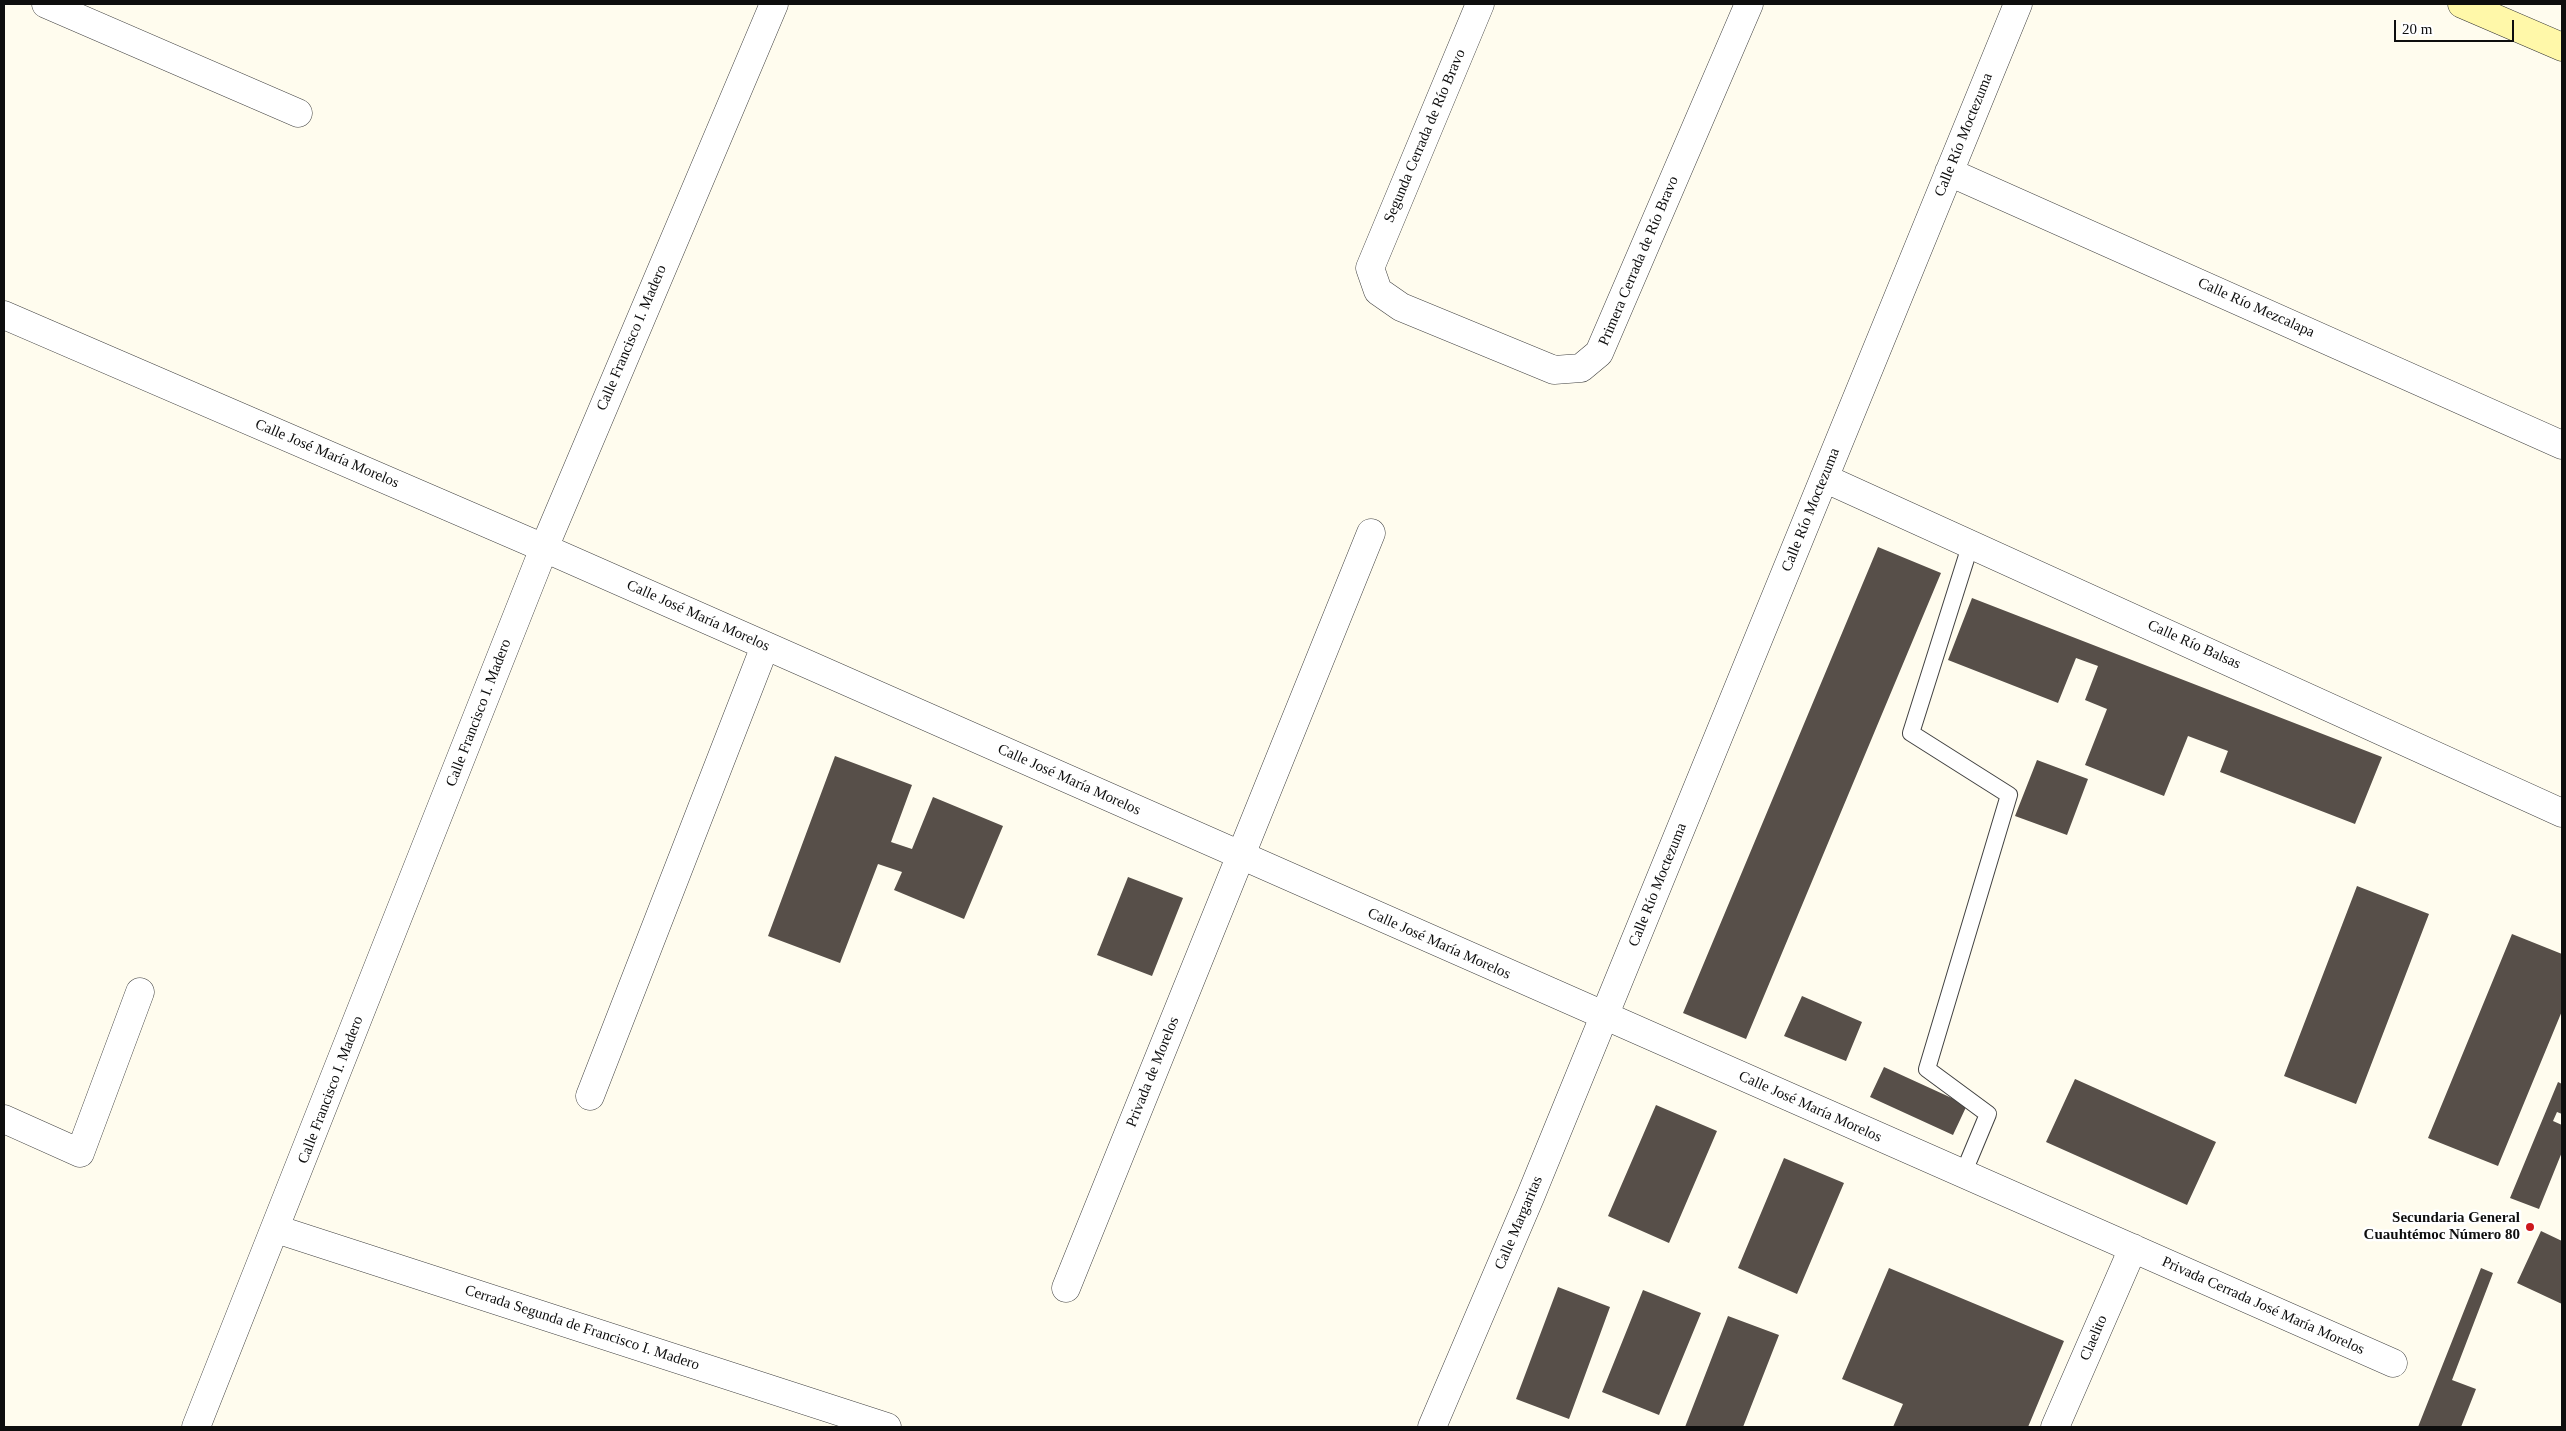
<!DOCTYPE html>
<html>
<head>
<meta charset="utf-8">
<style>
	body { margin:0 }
	#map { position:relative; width:2566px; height:1431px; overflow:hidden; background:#fffcee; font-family:"Times New Roman",serif }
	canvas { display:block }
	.frame { position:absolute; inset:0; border:5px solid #0e0e0e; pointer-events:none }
	.scale { position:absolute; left:2394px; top:20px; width:120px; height:22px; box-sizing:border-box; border:2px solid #0e0e0e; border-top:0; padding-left:6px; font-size:15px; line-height:18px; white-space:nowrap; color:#0e0e0e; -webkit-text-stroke:4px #fff; paint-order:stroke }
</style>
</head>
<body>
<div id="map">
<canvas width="2566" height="1431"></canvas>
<div class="frame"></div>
<div class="scale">20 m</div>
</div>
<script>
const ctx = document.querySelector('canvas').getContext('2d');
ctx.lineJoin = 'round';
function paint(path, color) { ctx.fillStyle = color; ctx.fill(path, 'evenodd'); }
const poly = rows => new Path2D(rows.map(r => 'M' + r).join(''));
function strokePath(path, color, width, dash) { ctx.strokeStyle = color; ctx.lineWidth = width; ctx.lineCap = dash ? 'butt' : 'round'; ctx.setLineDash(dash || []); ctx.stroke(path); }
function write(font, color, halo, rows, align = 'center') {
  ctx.font = font + ' "Times New Roman",serif'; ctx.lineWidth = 5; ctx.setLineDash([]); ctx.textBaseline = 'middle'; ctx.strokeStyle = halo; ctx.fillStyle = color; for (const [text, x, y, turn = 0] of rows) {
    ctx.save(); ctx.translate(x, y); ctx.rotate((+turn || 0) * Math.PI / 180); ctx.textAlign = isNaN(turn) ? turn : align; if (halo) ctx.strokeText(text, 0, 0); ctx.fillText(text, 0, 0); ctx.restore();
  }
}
const building = poly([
	[1878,547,1941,573,1746,1039,1683,1013],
	[1972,598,2382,757,2355,824,2220,772,2228,751,2188,736,2164,796,2085,765,2107,709,2085,700,2098,666,2076,658,2058,703,1948,660],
	[835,756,912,785,891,842,912,849,933,797,1003,826,964,919,894,890,902,872,878,864,840,963,768,936],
	[2037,760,2088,779,2067,835,2015,816],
	[1128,877,1183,898,1152,976,1097,955],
	[2357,886,2429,914,2356,1104,2284,1076],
	[2512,934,2562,954,2562,1011,2498,1166,2428,1138],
	[1802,996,1862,1022,1846,1061,1784,1036],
	[1884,1067,1967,1105,1953,1135,1870,1097],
	[2075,1079,2216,1142,2187,1205,2046,1142],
	[2558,1082,2562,1084,2562,1114,2557,1112,2553,1121,2562,1125,2562,1152,2539,1209,2510,1198],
	[1656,1105,1717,1131,1669,1243,1608,1216],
	[1784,1158,1844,1183,1797,1294,1738,1268],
	[2541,1231,2562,1241,2562,1304,2517,1283],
	[1889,1268,2064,1341,2028,1427,1893,1427,1903,1404,1842,1379],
	[2481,1268,2493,1273,2452,1380,2476,1389,2461,1427,2418,1427],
	[1558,1287,1610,1307,1569,1419,1516,1399],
	[1643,1290,1701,1313,1659,1415,1602,1392],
	[1728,1316,1779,1335,1743,1427,1685,1427]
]);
const lane = poly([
	[1963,1174,1988,1114,1927,1069,2009,795,1911,733,1971,543]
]);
const street = poly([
	[46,4,298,113],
	[1480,4,1370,268,1378,291,1401,307,1554,370,1581,368,1599,353,1749,4],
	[1949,172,2562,445],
	[4,315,544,548,2393,1363],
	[1824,478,2562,813],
	[590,1096,765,646],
	[4,1119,80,1153,140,992],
	[276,1229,887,1427],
	[1066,1288,1371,533],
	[196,1427,544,548,774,4],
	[1432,1427,1531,1195,2018,4],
	[2055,1427,2133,1248]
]);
const secondary = poly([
	[2462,4,2562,47]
]);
const markers = [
	[2530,1227,5,"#cc171b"]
];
const streetNames = [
	["Calle Río Moctezuma",1964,135,-68],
	["Segunda Cerrada de Río Bravo",1425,136,-67],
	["Primera Cerrada de Río Bravo",1639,261,-67],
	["Calle Río Mezcalapa",2256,308,24],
	["Calle Francisco I. Madero",632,338,-67],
	["Calle José María Morelos",327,454,23],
	["Calle Río Moctezuma",1811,510,-68],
	["Calle José María Morelos",698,616,24],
	["Calle Río Balsas",2194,645,24],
	["Calle Francisco I. Madero",479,713,-69],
	["Calle José María Morelos",1069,780,24],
	["Calle Río Moctezuma",1658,885,-68],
	["Calle José María Morelos",1439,944,24],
	["Privada de Morelos",1153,1072,-68],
	["Calle Francisco I. Madero",331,1090,-69],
	["Calle José María Morelos",1810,1107,24],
	["Calle Margaritas",1519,1223,-67],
	["Privada Cerrada José María Morelos",2263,1306,24],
	["Cerrada Segunda de Francisco I. Madero",582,1328,18],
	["Claelito",2094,1338,-67]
];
const poiNames = [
	["Secundaria General",2520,1218],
	["Cuauhtémoc Número 80",2520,1235]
];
paint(building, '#574f49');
strokePath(lane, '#414141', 18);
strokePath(street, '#414141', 29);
strokePath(secondary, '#303030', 29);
strokePath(lane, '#fff', 16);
strokePath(street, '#fff', 28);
strokePath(secondary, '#fff8a9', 28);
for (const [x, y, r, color] of markers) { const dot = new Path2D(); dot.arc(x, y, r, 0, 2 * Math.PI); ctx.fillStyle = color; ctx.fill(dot); strokePath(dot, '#fff', 2); }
write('15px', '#0e0e0e', '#fff', streetNames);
write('bold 15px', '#0e0e0e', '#fff', poiNames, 'right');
</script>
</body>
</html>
